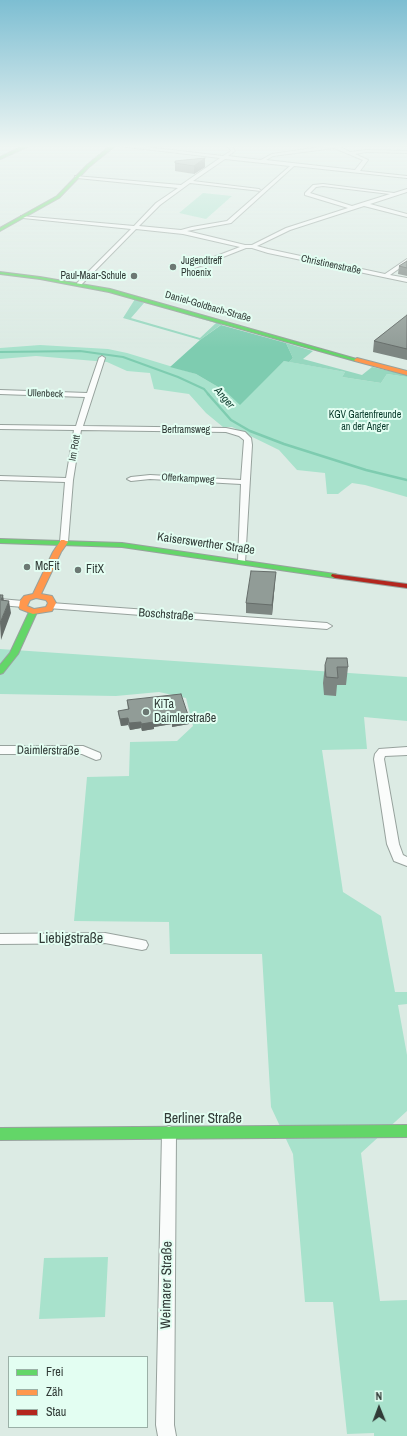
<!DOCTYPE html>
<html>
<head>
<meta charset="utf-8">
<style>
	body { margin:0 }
	#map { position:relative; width:407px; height:1436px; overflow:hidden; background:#dcebe4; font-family:"Archivo Narrow",sans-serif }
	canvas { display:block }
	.legend { position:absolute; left:8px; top:1356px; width:140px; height:72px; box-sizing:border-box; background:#e3fef2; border:1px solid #9bb0a7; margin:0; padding:5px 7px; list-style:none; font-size:12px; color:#303a36 }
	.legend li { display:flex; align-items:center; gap:8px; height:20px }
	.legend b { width:20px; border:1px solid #9bb0a7 }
	.north { position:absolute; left:359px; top:1388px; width:40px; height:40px; -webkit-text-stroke:3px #e3fef2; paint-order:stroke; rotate:359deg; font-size:11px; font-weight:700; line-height:16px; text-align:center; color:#303a36 }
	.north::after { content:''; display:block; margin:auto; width:14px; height:18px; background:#303a36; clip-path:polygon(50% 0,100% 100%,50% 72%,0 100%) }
</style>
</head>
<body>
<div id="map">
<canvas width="407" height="1436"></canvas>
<ul class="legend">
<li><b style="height:5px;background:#63d668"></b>Frei</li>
<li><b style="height:5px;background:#ff974d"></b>Zäh</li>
<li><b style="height:5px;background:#b3261e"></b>Stau</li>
</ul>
<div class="north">N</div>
</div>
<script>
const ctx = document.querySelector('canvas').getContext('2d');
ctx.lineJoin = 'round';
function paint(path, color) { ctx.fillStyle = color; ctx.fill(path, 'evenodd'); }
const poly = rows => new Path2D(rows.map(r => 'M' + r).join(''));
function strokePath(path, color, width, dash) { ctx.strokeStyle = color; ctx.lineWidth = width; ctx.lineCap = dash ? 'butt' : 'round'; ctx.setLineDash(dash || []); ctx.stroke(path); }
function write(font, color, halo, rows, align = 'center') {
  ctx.font = font + ' "Archivo Narrow",sans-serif'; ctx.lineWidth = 4; ctx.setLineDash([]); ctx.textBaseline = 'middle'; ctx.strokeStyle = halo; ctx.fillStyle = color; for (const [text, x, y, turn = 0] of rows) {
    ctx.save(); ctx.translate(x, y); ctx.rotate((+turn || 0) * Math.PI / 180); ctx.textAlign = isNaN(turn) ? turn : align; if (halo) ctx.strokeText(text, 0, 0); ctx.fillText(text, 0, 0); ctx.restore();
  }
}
const green = poly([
	[203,193,232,196,206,219,179,213],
	[40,345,108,349,127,353,196,374,225,391,240,404,284,361,345,372,342,377,381,383,387,374,407,377,407,497,365,485,352,483,338,494,327,494,325,473,297,470,279,450,232,427,223,427,206,413,189,394,154,389,150,373,127,371,107,362,36,356,0,359,0,348],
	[0,649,407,677,407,721,364,717,367,749,322,750,343,892,381,916,395,992,407,992,407,1004,398,1005,407,1055,407,1111,361,1153,380,1301,407,1300,407,1436,374,1436,374,1433,347,1434,333,1302,305,1302,293,1154,271,1107,262,954,170,954,169,922,74,921,87,777,129,776,130,742,177,741,193,726,186,698,159,692,116,696,0,694],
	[108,1257,105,1317,39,1319,44,1258]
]);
const forest = poly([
	[135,299,144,303,131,318,200,338,216,323,184,314,222,324,200,340,123,318],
	[286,343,313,351,303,359,362,375,372,367,407,375,407,377,387,374,381,383,342,377,345,372,289,362,293,358]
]);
const water = poly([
	[221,325,286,343,293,358,289,362,284,361,240,405,225,391,196,374,170,367,200,340]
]);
const streamFar1 = poly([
	[0,352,80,351,123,357,178,377,204,389,209,395]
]);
const stream = poly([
	[208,394,231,420,250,431,284,444,366,470,407,480]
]);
const street = poly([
	[119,146,137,146,223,156,231,151,228,146,232,146,235,151,228,156,261,160,272,154,327,146,338,146,350,152,366,150,407,151,407,153,366,152,355,154,368,160,360,171,407,176,407,178,294,166,231,223,187,231,245,245,252,245,286,228,348,208,305,195,305,193,313,185,323,184,394,193,407,189,407,192,370,204,407,214,407,217,364,206,290,230,257,246,268,249,385,274,407,259,407,263,390,275,407,278,407,282,268,253,252,248,246,248,195,268,192,266,193,265,240,247,183,234,136,229,81,285,77,285,77,283,131,229,23,218,21,216,134,226,156,203,178,188,77,178,75,176,181,185,220,158,119,146],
	[334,148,363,160,355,170,266,160,273,156,334,148],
	[225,159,290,166,227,221,192,227,181,230,139,226,160,205,190,183,261,191,259,189,193,181,225,159],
	[323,186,390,194,352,206,310,193,316,187,323,186],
	[102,356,105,358,83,426,226,428,245,432,251,438,252,445,245,563,242,564,238,561,241,484,150,479,131,481,127,479,131,477,150,475,241,480,244,440,239,436,226,432,81,430,73,480,68,542,64,544,60,542,65,482,0,480,0,476,66,478,74,430,0,429,0,425,76,426,85,397,0,394,0,390,87,393,99,358,102,356],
	[0,599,23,601,27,604,23,607,0,605,0,599],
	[51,603,327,623,332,626,327,629,48,608,47,606,51,603],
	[0,746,83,746,100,753,101,756,100,759,96,760,82,754,0,754,0,746],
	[407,747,407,755,385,756,384,759,399,844,403,855,407,857,407,866,394,861,387,844,374,759,375,754,379,749,407,747],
	[105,933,142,940,146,941,148,945,146,949,142,950,105,943,0,944,0,934,105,933],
	[169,1126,174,1128,176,1133,174,1425,176,1436,158,1436,156,1425,162,1133,164,1128,169,1126]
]);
const fast = poly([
	[23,146,29,146,0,159,0,157,23,146],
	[110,146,115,146,89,167,59,198,0,231,0,228,57,196,87,165,110,146],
	[0,272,40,277,110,289,360,360,355,361,109,292,40,279,0,274,0,272],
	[0,539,122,543,335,574,339,576,335,578,122,547,0,543,0,539],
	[30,610,36,610,37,612,18,654,3,673,0,674,0,665,10,653,30,610],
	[407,1125,407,1137,0,1140,0,1128,407,1125]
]);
const slow = poly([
	[357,358,407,371,407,375,355,361,354,360,357,358],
	[61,540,64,540,68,542,61,552,41,594,52,596,56,603,52,611,33,614,20,609,19,607,20,601,24,596,33,594,53,552,61,540],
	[36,598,46,600,48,603,46,607,34,609,27,606,30,600,36,598]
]);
const jam = poly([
	[332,574,407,584,407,588,335,578,331,576,332,574]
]);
const wall = poly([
	[205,158,205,167,194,174,175,171,175,161],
	[407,261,407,276,398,274,399,266],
	[407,315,407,360,373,352,374,341],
	[275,582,272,615,246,613,246,603],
	[325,665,348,667,346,685,337,685,336,696,324,695,323,683],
	[127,700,189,724,172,727,172,724,154,727,154,729,142,731,141,728,130,730,128,725,121,726,119,718,118,711,128,710]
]);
const shadedWall = poly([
	[205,158,205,167,194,174,194,166],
	[276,572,275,582,272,615,272,605],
	[3,595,5,608,1,600],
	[9,601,11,613,1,640,0,623],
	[171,717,172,724,154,727,154,729,142,731,141,724,153,720],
	[128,718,128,725,121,726,120,719],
	[189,718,189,724,172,727,172,720],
	[141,722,141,728,130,730,129,723]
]);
const building = poly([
	[205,158,194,166,175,163,175,161,205,158],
	[407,261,407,268,399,266,407,261],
	[407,315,407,349,374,341,407,315],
	[251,571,276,572,272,605,246,603,251,571],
	[0,595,3,595,1,600,9,601,0,623,0,595],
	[327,658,347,658,348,667,337,667,338,678,326,677,325,665,327,658],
	[181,694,189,718,172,720,171,717,153,720,154,722,141,724,141,722,129,723,128,718,120,719,118,711,129,709,127,700,181,694]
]);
const markers = [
	[173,267,4,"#6c7873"],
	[134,276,4,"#6c7873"],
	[27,567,4,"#6c7873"],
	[78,570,4,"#6c7873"],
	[146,712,4,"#6c7873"]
];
const farPoinames = [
	["Jugendtreff",181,261],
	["Phoenix",181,273],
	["Paul-Maar-Schule",126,276,"right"]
];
const farStreetnames = [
	["Christinenstraße",331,265,12],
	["Daniel-Goldbach-Straße",208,307,16],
	["Ullenbeck",45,394,2],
	["Bertramsweg",186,430],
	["Im Rott",75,448,-80],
	["Offerkampweg",188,479,3]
];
const farParknames = [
	["KGV Gartenfreunde",365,415],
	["an der Anger",365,427]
];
const farWaternames = [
	["Anger",224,398,49]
];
const streetNames = [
	["Kaiserswerther Straße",206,544,8],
	["Boschstraße",166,615,4],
	["Daimlerstraße",48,751,1]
];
const poiNames = [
	["McFit",35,567],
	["FitX",86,570],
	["KiTa",154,705],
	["Daimlerstraße",154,719]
];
const nearStreetnames = [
	["Liebigstraße",71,939],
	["Berliner Straße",203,1119],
	["Weimarer Straße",167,1285,-89]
];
paint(green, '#a8e2cc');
paint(forest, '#96d7bf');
paint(water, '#7eccb0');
strokePath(streamFar1, '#7eccb0', 2);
strokePath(stream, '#7eccb0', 2.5);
strokePath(street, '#97a29d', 2);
strokePath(fast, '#97a29d', 2);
strokePath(slow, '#97a29d', 2);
strokePath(jam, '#97a29d', 2);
paint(street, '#fafcfb');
paint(fast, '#63d668');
paint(slow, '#ff974d');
paint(jam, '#b3261e');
paint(wall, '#7d8682');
paint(shadedWall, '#666d6a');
paint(building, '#919c97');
strokePath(building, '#666d6a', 1);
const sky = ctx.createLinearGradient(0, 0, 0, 348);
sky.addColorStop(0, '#7dbed2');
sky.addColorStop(0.42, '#eff6f3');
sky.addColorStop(1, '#eff6f300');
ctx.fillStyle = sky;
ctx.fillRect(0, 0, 407, 348);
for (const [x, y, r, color] of markers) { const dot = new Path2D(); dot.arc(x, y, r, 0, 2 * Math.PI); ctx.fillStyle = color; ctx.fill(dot); strokePath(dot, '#e3fef2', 1.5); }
write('10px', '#303a36', '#e3fef2', farPoinames, 'left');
write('10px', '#303a36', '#e3fef2', farStreetnames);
write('10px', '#043627', '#e3fef2', farParknames);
write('italic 11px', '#0d3d2e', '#e3fef2', farWaternames);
write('12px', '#303a36', '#e3fef2', streetNames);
write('12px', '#303a36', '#e3fef2', poiNames, 'left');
write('14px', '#303a36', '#e3fef2', nearStreetnames);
</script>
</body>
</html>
